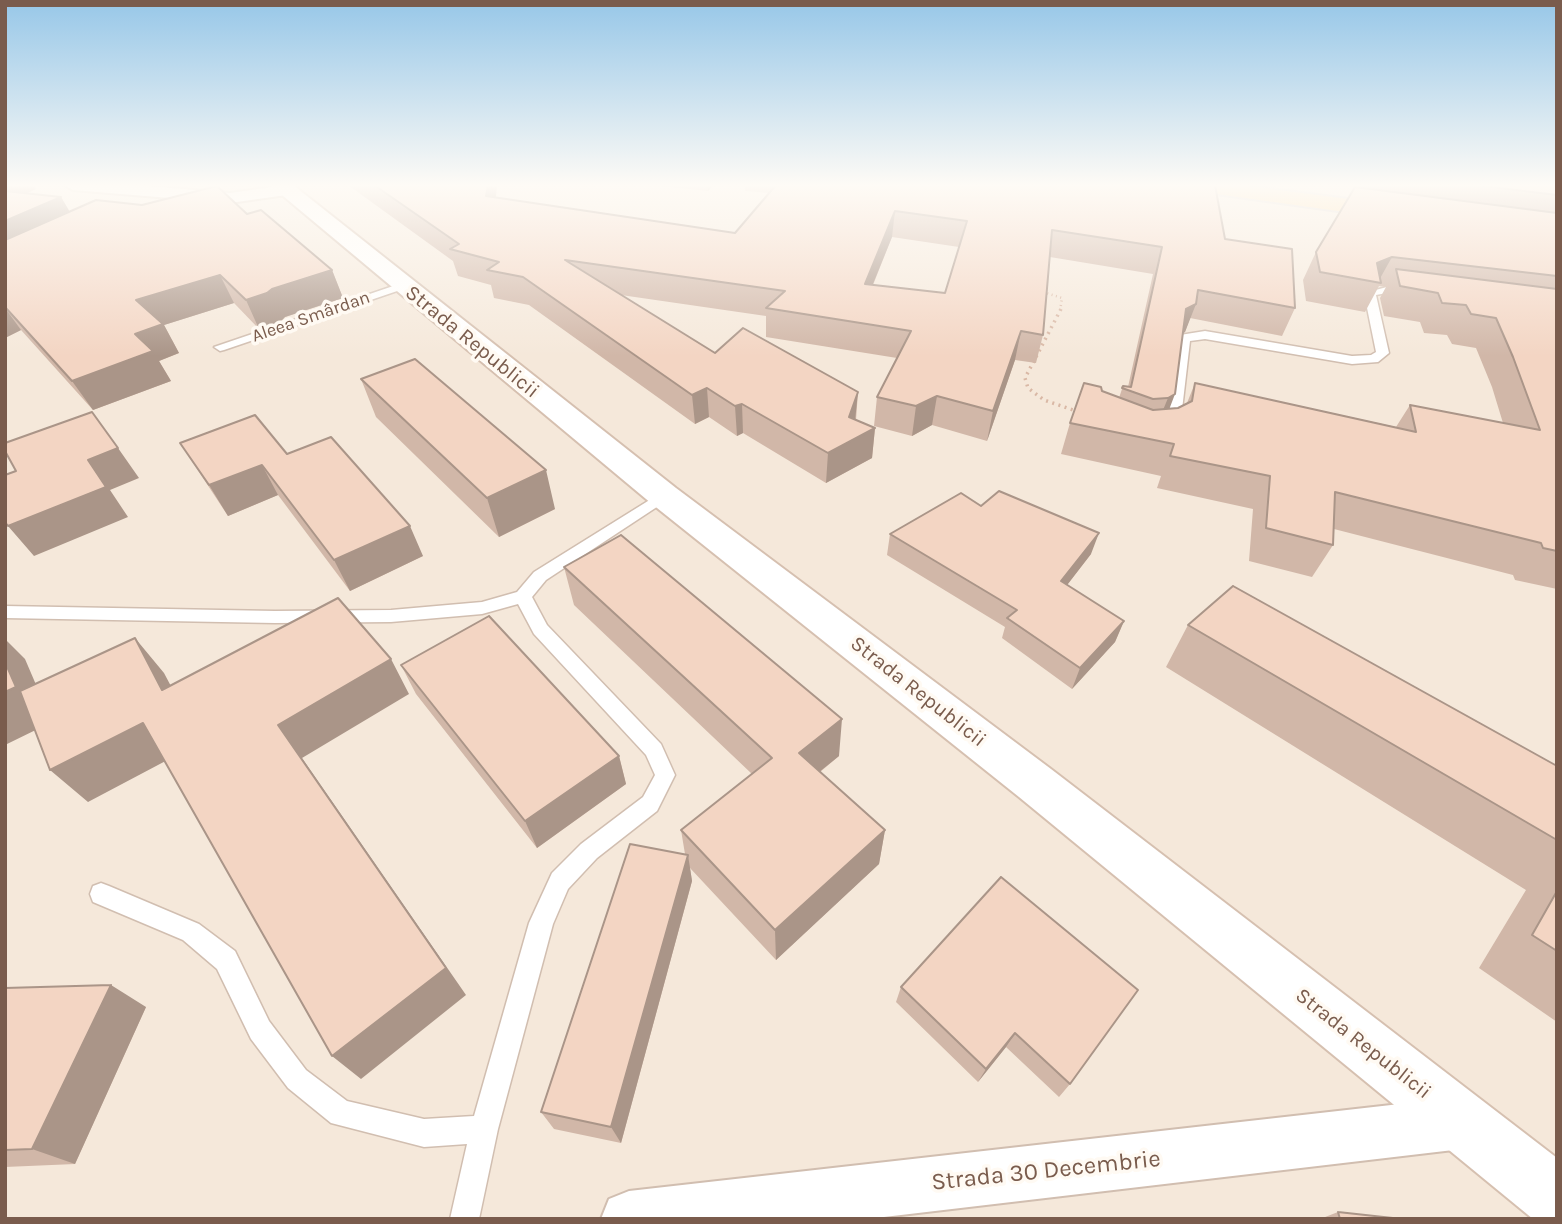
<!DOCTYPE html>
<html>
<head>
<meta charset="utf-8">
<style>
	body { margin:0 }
	#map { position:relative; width:1562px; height:1224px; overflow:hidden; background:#fdf6ec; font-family:Karla,sans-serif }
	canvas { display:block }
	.frame { position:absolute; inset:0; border:7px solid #7a5c4d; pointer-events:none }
</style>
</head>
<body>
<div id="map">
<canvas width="1562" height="1224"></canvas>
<div class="frame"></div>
</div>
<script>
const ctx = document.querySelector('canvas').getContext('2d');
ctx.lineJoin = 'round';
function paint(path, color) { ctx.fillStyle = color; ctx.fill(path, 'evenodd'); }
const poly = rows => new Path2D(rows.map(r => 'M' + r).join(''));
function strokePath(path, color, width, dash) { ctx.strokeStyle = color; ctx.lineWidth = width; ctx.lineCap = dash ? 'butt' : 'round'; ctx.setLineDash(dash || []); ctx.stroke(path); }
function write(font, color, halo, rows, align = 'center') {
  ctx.font = font + ' Karla,sans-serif'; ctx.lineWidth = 7; ctx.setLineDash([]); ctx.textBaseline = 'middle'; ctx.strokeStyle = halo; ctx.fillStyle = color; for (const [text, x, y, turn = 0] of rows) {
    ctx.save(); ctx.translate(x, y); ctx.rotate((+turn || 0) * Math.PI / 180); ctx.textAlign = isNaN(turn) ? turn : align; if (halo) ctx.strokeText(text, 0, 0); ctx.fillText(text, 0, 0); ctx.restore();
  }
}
const residential = poly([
	[5,185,1557,185,1557,1219,5,1219]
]);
const pathFar1 = poly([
	[1043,292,1062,298,1060,311]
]);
const path = poly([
	[1061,309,1025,378,1028,388,1044,400,1079,412]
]);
const service = poly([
	[402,283,408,286,406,288,224,350,220,351,214,347,402,283],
	[1387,287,1414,293,1408,296,1387,293,1376,295,1389,353,1378,362,1352,364,1205,339,1190,341,1180,427,1170,433,1163,429,1166,425,1180,335,1205,331,1352,356,1371,355,1376,352,1364,293,1387,287],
	[664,491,669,493,672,496,669,499,546,580,532,597,547,625,661,744,675,775,657,811,597,858,568,889,553,924,498,1129,479,1219,450,1219,467,1144,424,1147,331,1123,288,1088,251,1039,217,969,183,940,93,902,90,894,93,886,101,883,109,886,199,924,235,951,269,1021,306,1070,347,1101,424,1119,474,1116,529,923,552,873,581,844,643,797,655,775,646,755,534,634,518,604,482,614,391,622,275,623,5,618,5,606,275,611,391,610,482,602,517,592,534,572,664,491]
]);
const minor = poly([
	[64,185,136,185,230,193,287,185,295,190,286,195,230,203,73,190,64,185],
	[1462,1097,1480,1105,1488,1123,1480,1141,1462,1149,867,1219,601,1219,609,1199,629,1191,1462,1097]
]);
const secondary = poly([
	[270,185,293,185,676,488,1051,769,1557,1158,1557,1219,1533,1219,1019,797,652,504,270,185]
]);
const primary = poly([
	[1185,185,1240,185,1395,205,1403,207,1406,212,1403,217,1395,219,1195,191,1188,189,1185,185]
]);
const wall = poly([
	[5,185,33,185,36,189,27,193,61,197,70,212,142,205,247,214,332,270,343,298,285,317,280,322,259,329,234,303,164,325,179,353,159,361,171,381,93,410,21,330,5,338],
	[348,185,497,185,496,197,735,233,769,193,745,191,745,185,1215,185,1225,239,1295,308,1282,336,1190,318,1185,332,1183,333,1169,409,1178,408,1187,403,1195,383,1396,427,1410,405,1503,423,1492,387,1476,348,1452,344,1447,335,1424,333,1420,322,1384,316,1380,298,1386,287,1379,286,1365,312,1306,301,1303,280,1316,252,1359,185,1557,185,1557,589,1515,580,1513,575,1334,529,1333,545,1312,577,1249,561,1253,509,1157,488,1161,476,1061,454,1070,423,1102,391,1119,398,1123,386,1128,387,1153,274,1050,257,1043,335,1036,363,1015,360,987,441,932,425,912,436,874,426,877,397,897,358,766,337,766,316,621,295,715,353,858,392,856,420,875,428,872,458,826,483,743,433,737,436,709,417,695,424,529,305,494,298,491,285,458,276,453,261],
	[892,237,959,247,945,293,873,285],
	[651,185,713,185,708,191],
	[361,379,555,509,499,537,376,417],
	[180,443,287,454,423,556,350,591,278,495,228,516],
	[981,506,1091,554,1067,585,1124,621,1115,642,1072,689,1002,638,1005,627,887,555,890,534],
	[564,567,839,756,820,772,885,830,879,864,776,960,690,868,692,881,621,1143,554,1129,541,1112,685,854,681,830,752,774,574,605],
	[1188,625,1557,766,1557,1022,1479,968,1526,890,1166,667],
	[401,665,619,756,626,784,537,848,416,694],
	[1001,877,1070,1084,1059,1097,1006,1047,978,1082,896,1002,901,987],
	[5,988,146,1007,75,1164,5,1167],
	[1338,1212,1402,1219,1320,1219]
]);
const shadedWall = poly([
	[5,185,33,185,36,189,5,203],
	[488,185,497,185,493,221,486,196],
	[707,185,713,185,708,191],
	[61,197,76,223,5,256,5,221],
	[895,211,892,237,862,311,865,284],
	[1392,257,1378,282,1377,263],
	[332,270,343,298,285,317,280,322,259,329,246,300,272,289],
	[220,275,234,303,164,325,179,353,159,361,171,381,93,410,72,381,135,334,136,300],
	[1196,304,1185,332,1175,338,1186,309],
	[5,308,21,330,5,338],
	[1021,331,1015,360,987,441,993,411],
	[707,388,709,417,695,424,692,395],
	[858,392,855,421,875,428,872,458,826,483,828,453,849,417],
	[1175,394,1164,423,1156,427,1168,398],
	[937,396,932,425,912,436,916,406],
	[742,404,743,433,737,436,735,406],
	[118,448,139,478,110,490,128,517,34,556,8,526,88,460],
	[262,465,278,495,228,516,209,485],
	[546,470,555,509,499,537,487,498],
	[410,526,423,556,350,591,334,560],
	[1099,533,1091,554,1054,602,1061,581],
	[1124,621,1115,642,1072,689,1080,668],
	[135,638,164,673,191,724,162,690],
	[5,639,25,659,52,722,5,745],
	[391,659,409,694,302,758,466,995,361,1079,332,1056,278,725],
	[842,719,839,756,798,789,799,753],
	[143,723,175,756,88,802,50,770],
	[619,756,626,784,537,848,525,821],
	[885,830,879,864,776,960,775,930],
	[688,855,692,881,621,1143,611,1127],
	[111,985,146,1007,75,1164,32,1149],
	[1015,1033,1006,1047,978,1082,986,1069]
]);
const building = poly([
	[374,185,488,185,486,196,735,233,776,185,1215,185,1225,239,1292,249,1295,308,1198,290,1196,304,1186,309,1175,394,1168,398,1153,399,1122,388,1123,386,1131,387,1162,247,1052,230,1043,335,1021,331,993,411,937,396,916,406,877,397,911,331,766,308,785,291,565,260,715,353,743,328,858,392,849,417,875,428,828,453,742,404,735,406,707,388,692,395,523,277,487,270,499,262,450,249,459,244,374,185],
	[895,211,967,221,945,293,865,284,895,211],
	[1475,185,1557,185,1557,195,1475,185],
	[217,186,247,214,261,210,332,270,272,289,267,293,246,300,220,275,136,300,163,324,135,334,153,351,72,381,5,307,5,240,96,200,142,205,217,186],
	[1355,187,1557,213,1557,276,1392,257,1377,263,1381,283,1320,272,1316,252,1355,187],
	[5,191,61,197,5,221,5,191],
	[1396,269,1557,289,1557,551,1543,548,1541,543,1335,492,1333,545,1266,528,1270,476,1170,456,1174,444,1070,423,1084,383,1101,387,1102,391,1153,410,1178,408,1192,401,1195,383,1416,432,1410,405,1540,430,1513,357,1496,318,1471,314,1466,305,1442,303,1438,293,1400,286,1396,269],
	[415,359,546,470,487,498,361,379,415,359],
	[92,412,118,448,88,460,106,487,8,526,5,522,5,475,16,471,5,451,5,443,92,412],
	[255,415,287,454,331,437,410,526,334,560,262,465,209,485,180,443,255,415],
	[999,491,1099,533,1061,581,1124,621,1080,668,1007,618,1017,610,890,534,961,493,981,506,999,491],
	[621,535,842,719,799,753,885,830,775,930,681,830,772,758,564,567,621,535],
	[1233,586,1557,766,1557,840,1188,625,1233,586],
	[338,598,391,659,278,725,446,968,332,1056,143,723,50,770,20,691,135,638,162,690,338,598],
	[489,616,619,756,525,821,401,665,489,616],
	[5,662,16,687,5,692,5,662],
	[630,844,688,855,611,1127,541,1112,630,844],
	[1001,877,1138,990,1070,1084,1015,1033,986,1069,901,987,1001,877],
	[1557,891,1557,951,1532,935,1557,891],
	[111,985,32,1149,5,1150,5,988,111,985],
	[1338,1212,1402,1219,1340,1219,1338,1212]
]);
const farStreetnames = [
	["Aleea Smârdan",311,317,-19]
];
const streetNames = [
	["Strada Republicii",472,342,39],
	["Strada Republicii",918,692,38],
	["Strada Republicii",1363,1044,38]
];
const nearStreetnames = [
	["Strada 30 Decembrie",1046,1171,-6]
];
paint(residential, '#f5e8da');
strokePath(service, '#d1beb0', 3);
strokePath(minor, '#d1beb0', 4);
strokePath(secondary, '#d6c0b0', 4);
strokePath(primary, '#dad1cd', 4);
strokePath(pathFar1, '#d9b8a5', 2.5, [1, 3.5]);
strokePath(path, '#d9b8a5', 3.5, [2, 4.5]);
paint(service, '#fff');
paint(minor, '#fff');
paint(secondary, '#fff');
paint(primary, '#fbd9a5');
paint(wall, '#d1b7a8');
paint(shadedWall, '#aa9588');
paint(building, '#f3d5c3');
strokePath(building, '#aa9588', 2);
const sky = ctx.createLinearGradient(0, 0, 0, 356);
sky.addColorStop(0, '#97c7e8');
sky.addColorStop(0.52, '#fefbf6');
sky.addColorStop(1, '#fefbf600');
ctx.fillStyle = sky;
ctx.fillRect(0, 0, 1562, 356);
write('18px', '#7a5c4d', '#fffaf3', farStreetnames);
write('21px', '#7a5c4d', '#fffaf3', streetNames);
write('24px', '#7a5c4d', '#fffaf3', nearStreetnames);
</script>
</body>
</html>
